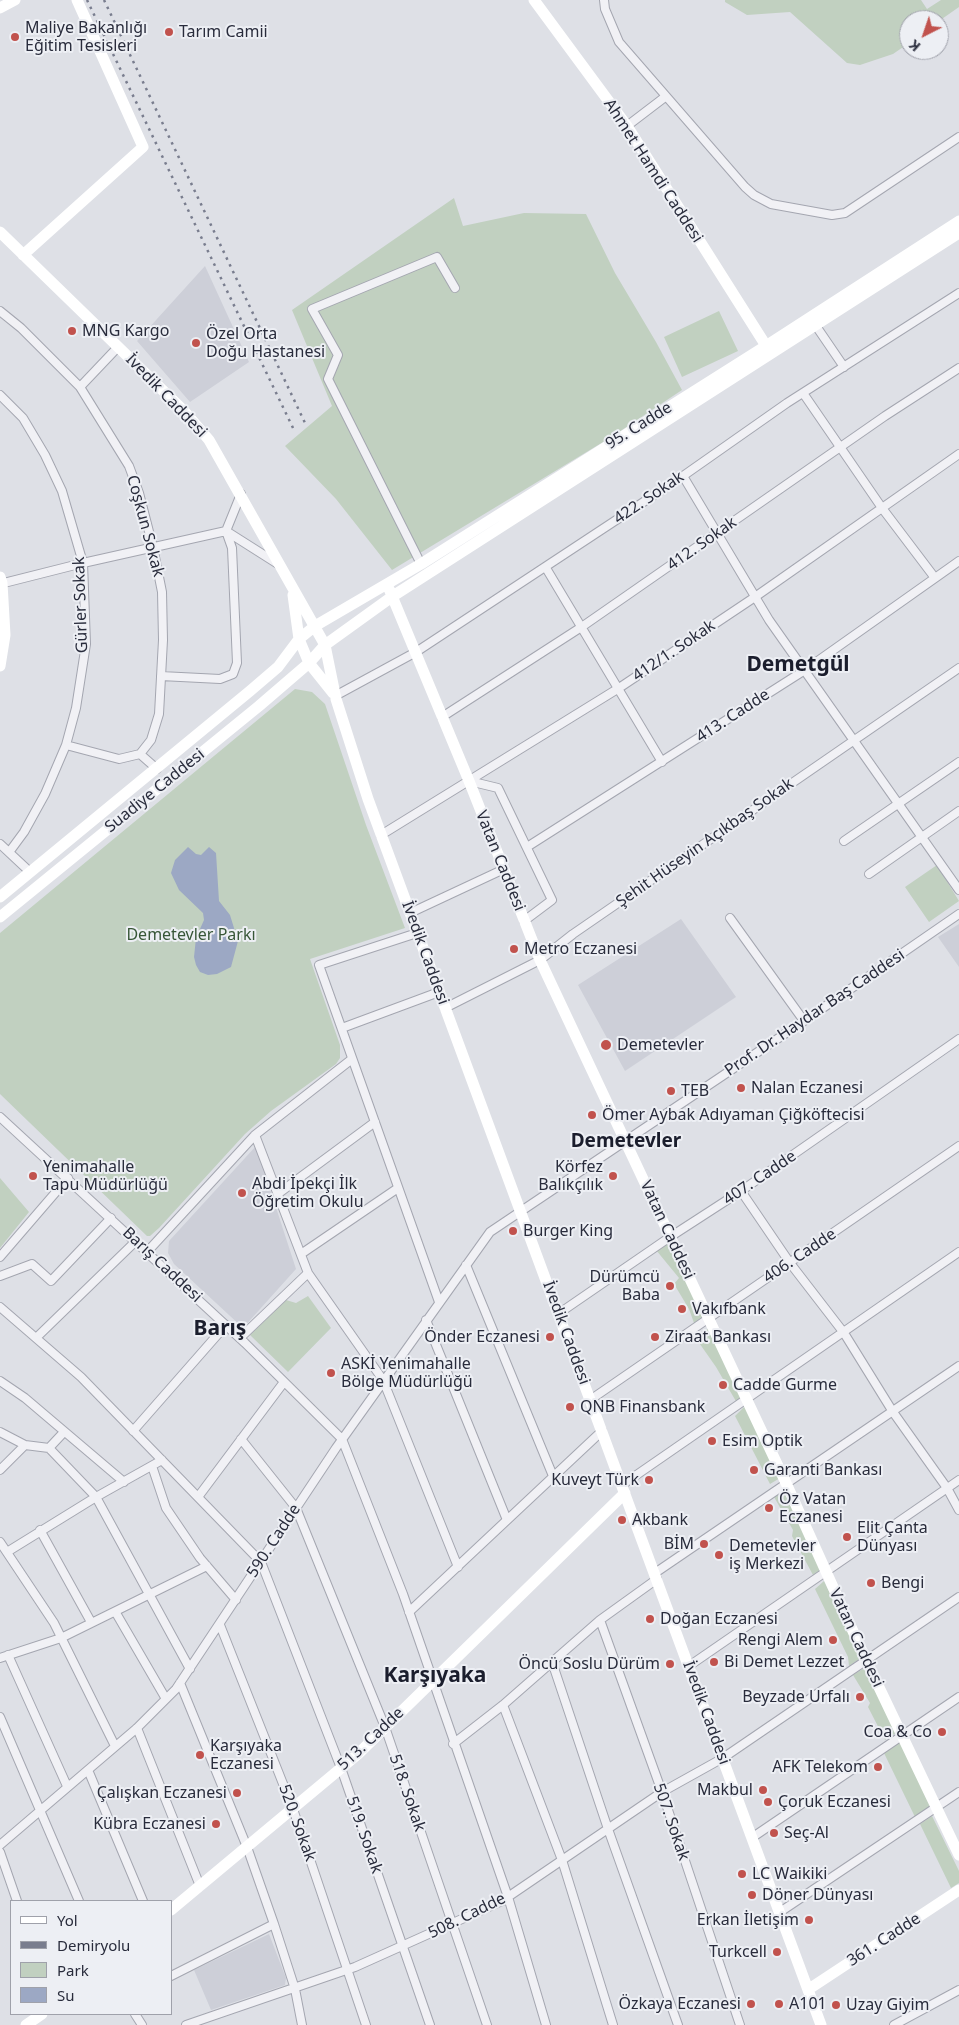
<!DOCTYPE html>
<html>
<head>
<meta charset="utf-8">
<style>
	body { margin:0 }
	#map { position:relative; width:959px; height:2025px; overflow:hidden; background:#dee0e6; font-family:"Noto Sans",sans-serif }
	canvas { display:block }
	.legend { position:absolute; left:10px; top:1900px; width:162px; height:115px; box-sizing:border-box; background:#edeff4; border:1px solid #9fa1aa; margin:0; padding:6px 9px; list-style:none; font-size:15px; color:#292c3c }
	.legend li { display:flex; align-items:center; gap:10px; height:25px }
	.legend b { width:25px; border:1px solid #9fa1aa }
	.north { position:absolute; left:899px; top:10px; width:50px; height:50px; box-sizing:border-box; background:#edeff4; border:1px solid #9fa1aa; border-radius:50%; rotate:221deg; font-size:14px; font-weight:700; line-height:20px; text-align:center; color:#292c3c }
	.north::after { content:''; display:block; margin:auto; width:18px; height:22px; background:#c1524d; clip-path:polygon(50% 0,100% 100%,50% 72%,0 100%) }
</style>
</head>
<body>
<div id="map">
<canvas width="959" height="2025"></canvas>
<ul class="legend">
<li><b style="height:6px;background:#fff"></b>Yol</li>
<li><b style="height:6px;background:#797d8e"></b>Demiryolu</li>
<li><b style="height:14px;background:#c1d0c0"></b>Park</li>
<li><b style="height:14px;background:#9ca8c4"></b>Su</li>
</ul>
<div class="north">K</div>
</div>
<script>
const ctx = document.querySelector('canvas').getContext('2d');
ctx.lineJoin = 'round';
function paint(path, color) { ctx.fillStyle = color; ctx.fill(path, 'evenodd'); }
const poly = rows => new Path2D(rows.map(r => 'M' + r).join(''));
function strokePath(path, color, width, dash) { ctx.strokeStyle = color; ctx.lineWidth = width; ctx.lineCap = dash ? 'butt' : 'round'; ctx.setLineDash(dash || []); ctx.stroke(path); }
function write(font, color, halo, rows, align = 'center') {
  ctx.font = font + ' "Noto Sans",sans-serif'; ctx.lineWidth = 4; ctx.setLineDash([]); ctx.textBaseline = 'middle'; ctx.strokeStyle = halo; ctx.fillStyle = color; for (const [text, x, y, turn = 0] of rows) {
    ctx.save(); ctx.translate(x, y); ctx.rotate((+turn || 0) * Math.PI / 180); ctx.textAlign = isNaN(turn) ? turn : align; if (halo) ctx.strokeText(text, 0, 0); ctx.fillText(text, 0, 0); ctx.restore();
  }
}
const built = poly([
	[205,266,249,362,190,402,137,341],
	[681,919,736,997,625,1071,578,985],
	[959,924,959,967,938,937],
	[256,1146,296,1269,243,1328,174,1264,168,1253,169,1241],
	[269,1934,286,1978,285,1985,211,2010,194,1970]
]);
const green = poly([
	[725,0,921,0,927,9,941,0,959,0,959,7,939,21,909,20,909,43,893,54,860,65,847,63,790,12,747,15,725,2],
	[454,198,463,226,524,213,586,214,615,273,656,342,682,390,613,436,392,570,336,499,285,446,332,406,292,310],
	[719,311,738,351,682,377,664,337],
	[295,689,312,692,325,704,366,825,405,928,310,959,340,1045,340,1058,336,1064,271,1111,245,1134,159,1228,150,1236,147,1236,0,1094,0,933],
	[937,865,959,901,929,922,905,887],
	[0,1178,29,1212,0,1248],
	[668,1242,705,1315,694,1323,689,1309,674,1284,679,1278,656,1250],
	[308,1296,331,1328,288,1372,250,1335,286,1300,296,1303],
	[709,1328,741,1399,737,1403,716,1367,695,1337],
	[745,1406,780,1478,770,1484,735,1416],
	[785,1488,820,1570,813,1575,792,1536,793,1530,774,1497],
	[824,1581,861,1658,849,1666,848,1657,815,1589],
	[866,1667,896,1733,885,1740,868,1707,870,1703,853,1675],
	[900,1741,931,1807,915,1817,884,1753],
	[932,1816,959,1871,959,1883,951,1888,920,1824]
]);
const water = poly([
	[188,847,196,854,201,855,209,847,216,853,219,901,230,915,238,941,231,967,217,974,208,975,200,972,196,965,194,957,196,938,204,920,203,913,179,890,171,873,175,860]
]);
const street = poly([
	[604,0,605,9,619,42,745,187,754,195,771,204,832,215,845,213,959,137],
	[627,126,665,97],
	[0,311,21,328,80,387,129,466,139,493,153,547,162,592,163,640,159,714,151,740,140,754],
	[814,323,844,367],
	[80,387,118,347],
	[803,393,882,508,935,578],
	[0,395,23,418,45,455,62,491,83,563,86,644,76,708,66,745,45,794,24,832,10,851],
	[683,476,769,620,959,890],
	[421,564,328,379,338,355,312,309,437,257,455,288],
	[546,568,662,762],
	[0,584,83,563,226,531,278,564],
	[161,676,220,679,233,674,237,663,232,548,226,531,241,494],
	[335,696,416,652,683,476,787,403,959,293],
	[442,717,583,626,885,416,959,368],
	[66,745,119,759,140,754],
	[140,754,157,769],
	[469,781,498,788,552,900,524,921],
	[381,835,619,688,755,597,959,454],
	[844,841,959,762],
	[0,844,30,872],
	[527,847,805,670,959,561],
	[869,874,959,811],
	[410,913,502,870],
	[730,918,804,1021],
	[417,933,319,965,439,1302],
	[445,1008,540,960,573,934,959,668],
	[342,1028,439,992],
	[0,1117,245,1343,342,1439,403,1594,508,1897,546,2025],
	[255,1135,308,1273,383,1380,458,1567],
	[741,1191,790,1263,844,1333,893,1412,947,1488,959,1510],
	[279,1193,375,1122],
	[147,1252,255,1135,352,1059],
	[301,1254,398,1188],
	[0,1257,68,1178],
	[466,1265,553,1476],
	[0,1276,32,1264,51,1281,111,1218],
	[0,1307,81,1377,261,1562,341,1768,430,2025],
	[558,1314,670,1237,741,1191,959,1039],
	[426,1320,507,1520],
	[36,1338,136,1241],
	[240,1338,308,1273],
	[0,1381,25,1398,124,1482],
	[590,1400,959,1146],
	[133,1431,226,1325],
	[0,1432,25,1445],
	[241,1439,296,1508,385,1727,487,2025],
	[49,1448,96,1497,190,1669],
	[49,1448,64,1432],
	[152,1466,166,1508,200,1558,236,1600],
	[0,1470,25,1445,49,1448],
	[622,1485,959,1252],
	[198,1497,284,1382],
	[40,1530,91,1622],
	[0,1542,54,1623,115,1746],
	[7,1552,96,1497,162,1460],
	[655,1573,959,1366],
	[409,1612,602,1431],
	[116,1613,166,1699],
	[600,1620,662,1792,740,2025],
	[220,1625,293,1809,366,2025],
	[8,1655,67,1786],
	[0,1658,61,1638,207,1566],
	[552,1662,608,1829,678,2025],
	[689,1666,959,1480],
	[180,1683,247,1847,274,1924,295,1989,302,2025],
	[503,1705,562,1860,613,2025],
	[0,1717,79,1901],
	[137,1728,200,1886],
	[453,1744,503,1705,600,1620,657,1579],
	[88,1770,143,1901],
	[753,1837,959,1697],
	[0,1845,137,1728,176,1689,336,1448,490,1232,804,1021,959,914],
	[0,1852,17,1901],
	[780,1912,959,1792],
	[171,1976,274,1924],
	[135,2014,142,2025],
	[186,2025,355,1967,502,1901,662,1792,723,1758,959,1597],
	[894,2025,959,1990]
]);
const secondary = poly([
	[534,0,627,126,770,352],
	[0,8,15,0],
	[0,232,185,412,209,440,325,645,336,699,368,799,821,2025],
	[23,255,143,147,77,0],
	[0,577,2,583,5,635,0,666],
	[387,584,469,781,540,960,786,1483,866,1660,959,1855],
	[293,595,299,639,309,663,333,693],
	[0,897,250,691,278,667,299,639,315,626,421,564,766,346,959,221],
	[0,917,259,706,309,663,325,645,393,596,959,233],
	[171,1910,358,1754,625,1493],
	[809,1989,959,1890],
	[26,2025,42,2014]
]);
const rail = poly([
	[87,0,294,430],
	[104,0,306,425]
]);
const markers = [
	[169,32,5,"#c1524d"],
	[15,37,5,"#c1524d"],
	[72,331,5,"#c1524d"],
	[196,343,5,"#c1524d"],
	[514,949,5,"#c1524d"],
	[606,1045,6,"#c1524d"],
	[741,1088,5,"#c1524d"],
	[671,1091,5,"#c1524d"],
	[592,1115,5,"#c1524d"],
	[33,1176,5,"#c1524d"],
	[613,1176,5,"#c1524d"],
	[242,1193,5,"#c1524d"],
	[513,1231,5,"#c1524d"],
	[670,1286,5,"#c1524d"],
	[682,1309,5,"#c1524d"],
	[550,1337,5,"#c1524d"],
	[655,1337,5,"#c1524d"],
	[331,1373,5,"#c1524d"],
	[723,1385,5,"#c1524d"],
	[570,1407,5,"#c1524d"],
	[712,1441,5,"#c1524d"],
	[754,1470,5,"#c1524d"],
	[649,1480,5,"#c1524d"],
	[769,1508,5,"#c1524d"],
	[622,1520,5,"#c1524d"],
	[847,1537,5,"#c1524d"],
	[704,1544,5,"#c1524d"],
	[719,1555,5,"#c1524d"],
	[871,1583,5,"#c1524d"],
	[650,1619,5,"#c1524d"],
	[833,1640,5,"#c1524d"],
	[714,1662,5,"#c1524d"],
	[670,1664,5,"#c1524d"],
	[860,1697,5,"#c1524d"],
	[942,1732,5,"#c1524d"],
	[200,1755,5,"#c1524d"],
	[878,1767,5,"#c1524d"],
	[763,1790,5,"#c1524d"],
	[237,1793,5,"#c1524d"],
	[768,1802,5,"#c1524d"],
	[216,1824,5,"#c1524d"],
	[774,1833,5,"#c1524d"],
	[742,1874,5,"#c1524d"],
	[752,1895,5,"#c1524d"],
	[809,1920,5,"#c1524d"],
	[777,1952,5,"#c1524d"],
	[751,2004,5,"#c1524d"],
	[779,2004,5,"#c1524d"],
	[836,2005,5,"#c1524d"]
];
const poiNames = [
	["Maliye Bakanlığı",25,28],
	["Eğitim Tesisleri",25,46],
	["Tarım Camii",179,32],
	["MNG Kargo",82,331],
	["Özel Orta",206,334],
	["Doğu Hastanesi",206,352],
	["Metro Eczanesi",524,949],
	["Demetevler",617,1045],
	["Nalan Eczanesi",751,1088],
	["TEB",681,1091],
	["Ömer Aybak Adıyaman Çiğköftecisi",602,1115],
	["Yenimahalle",43,1167],
	["Tapu Müdürlüğü",43,1185],
	["Körfez",603,1167,"right"],
	["Balıkçılık",603,1185,"right"],
	["Abdi İpekçi İlk",252,1184],
	["Öğretim Okulu",252,1202],
	["Burger King",523,1231],
	["Dürümcü",660,1277,"right"],
	["Baba",660,1295,"right"],
	["Vakıfbank",692,1309],
	["Önder Eczanesi",540,1337,"right"],
	["Ziraat Bankası",665,1337],
	["ASKİ Yenimahalle",341,1364],
	["Bölge Müdürlüğü",341,1382],
	["Cadde Gurme",733,1385],
	["QNB Finansbank",580,1407],
	["Esim Optik",722,1441],
	["Garanti Bankası",764,1470],
	["Kuveyt Türk",639,1480,"right"],
	["Öz Vatan",779,1499],
	["Eczanesi",779,1517],
	["Akbank",632,1520],
	["Elit Çanta",857,1528],
	["Dünyası",857,1546],
	["BİM",694,1544,"right"],
	["Demetevler",729,1546],
	["iş Merkezi",729,1564],
	["Bengi",881,1583],
	["Doğan Eczanesi",660,1619],
	["Rengi Alem",823,1640,"right"],
	["Bi Demet Lezzet",724,1662],
	["Öncü Soslu Dürüm",660,1664,"right"],
	["Beyzade Urfalı",850,1697,"right"],
	["Coa & Co",932,1732,"right"],
	["Karşıyaka",210,1746],
	["Eczanesi",210,1764],
	["AFK Telekom",868,1767,"right"],
	["Makbul",753,1790,"right"],
	["Çalışkan Eczanesi",227,1793,"right"],
	["Çoruk Eczanesi",778,1802],
	["Kübra Eczanesi",206,1824,"right"],
	["Seç-Al",784,1833],
	["LC Waikiki",752,1874],
	["Döner Dünyası",762,1895],
	["Erkan İletişim",799,1920,"right"],
	["Turkcell",767,1952,"right"],
	["Özkaya Eczanesi",741,2004,"right"],
	["A101",789,2004],
	["Uzay Giyim",846,2005]
];
const streetNames = [
	["Ahmet Hamdi Caddesi",653,171,57],
	["İvedik Caddesi",166,396,46],
	["95. Cadde",639,426,-32],
	["422. Sokak",649,498,-34],
	["Coşkun Sokak",145,526,75],
	["412. Sokak",702,544,-35],
	["Gürler Sokak",81,605,-92],
	["412/1. Sokak",674,651,-34],
	["413. Cadde",733,716,-33],
	["Suadiye Caddesi",155,791,-39],
	["Şehit Hüseyin Açıkbaş Sokak",705,843,-35],
	["Vatan Caddesi",500,861,68],
	["İvedik Caddesi",425,953,70],
	["Prof. Dr. Haydar Baş Caddesi",815,1013,-34],
	["407. Cadde",760,1178,-34],
	["Vatan Caddesi",667,1230,65],
	["406. Cadde",800,1256,-34],
	["Barış Caddesi",162,1265,43],
	["İvedik Caddesi",566,1333,70],
	["590. Cadde",274,1541,-57],
	["Vatan Caddesi",856,1638,65],
	["İvedik Caddesi",706,1713,70],
	["513. Cadde",371,1739,-43],
	["518. Sokak",407,1793,71],
	["507. Sokak",671,1822,71],
	["520. Sokak",297,1823,70],
	["519. Sokak",364,1835,71],
	["508. Cadde",467,1916,-26],
	["361. Cadde",884,1940,-33]
];
const parkNames = [
	["Demetevler Parkı",191,935]
];
const quarterNames = [
	["Demetevler",626,1142]
];
const districtNames = [
	["Demetgül",798,665],
	["Barış",220,1329],
	["Karşıyaka",435,1676]
];
paint(built, '#cdcfd8');
paint(green, '#c1d0c0');
paint(water, '#9ca8c4');
strokePath(street, '#a4a6b0', 10);
strokePath(street, '#f1f1f5', 8);
strokePath(secondary, '#fff', 11);
strokePath(rail, '#797d8e', 2.5, [2.5, 5]);
for (const [x, y, r, color] of markers) { const dot = new Path2D(); dot.arc(x, y, r, 0, 2 * Math.PI); ctx.fillStyle = color; ctx.fill(dot); strokePath(dot, '#edeff4', 2); }
write('16px', '#292c3c', '#edeff4', poiNames, 'left');
write('16px', '#292c3c', '#edeff4', streetNames);
write('16px', '#375637', '#edeff4', parkNames);
write('bold 19px', '#1b1e2d', '#edeff4', quarterNames);
write('bold 21px', '#1b1e2d', '#edeff4', districtNames);
</script>
</body>
</html>
